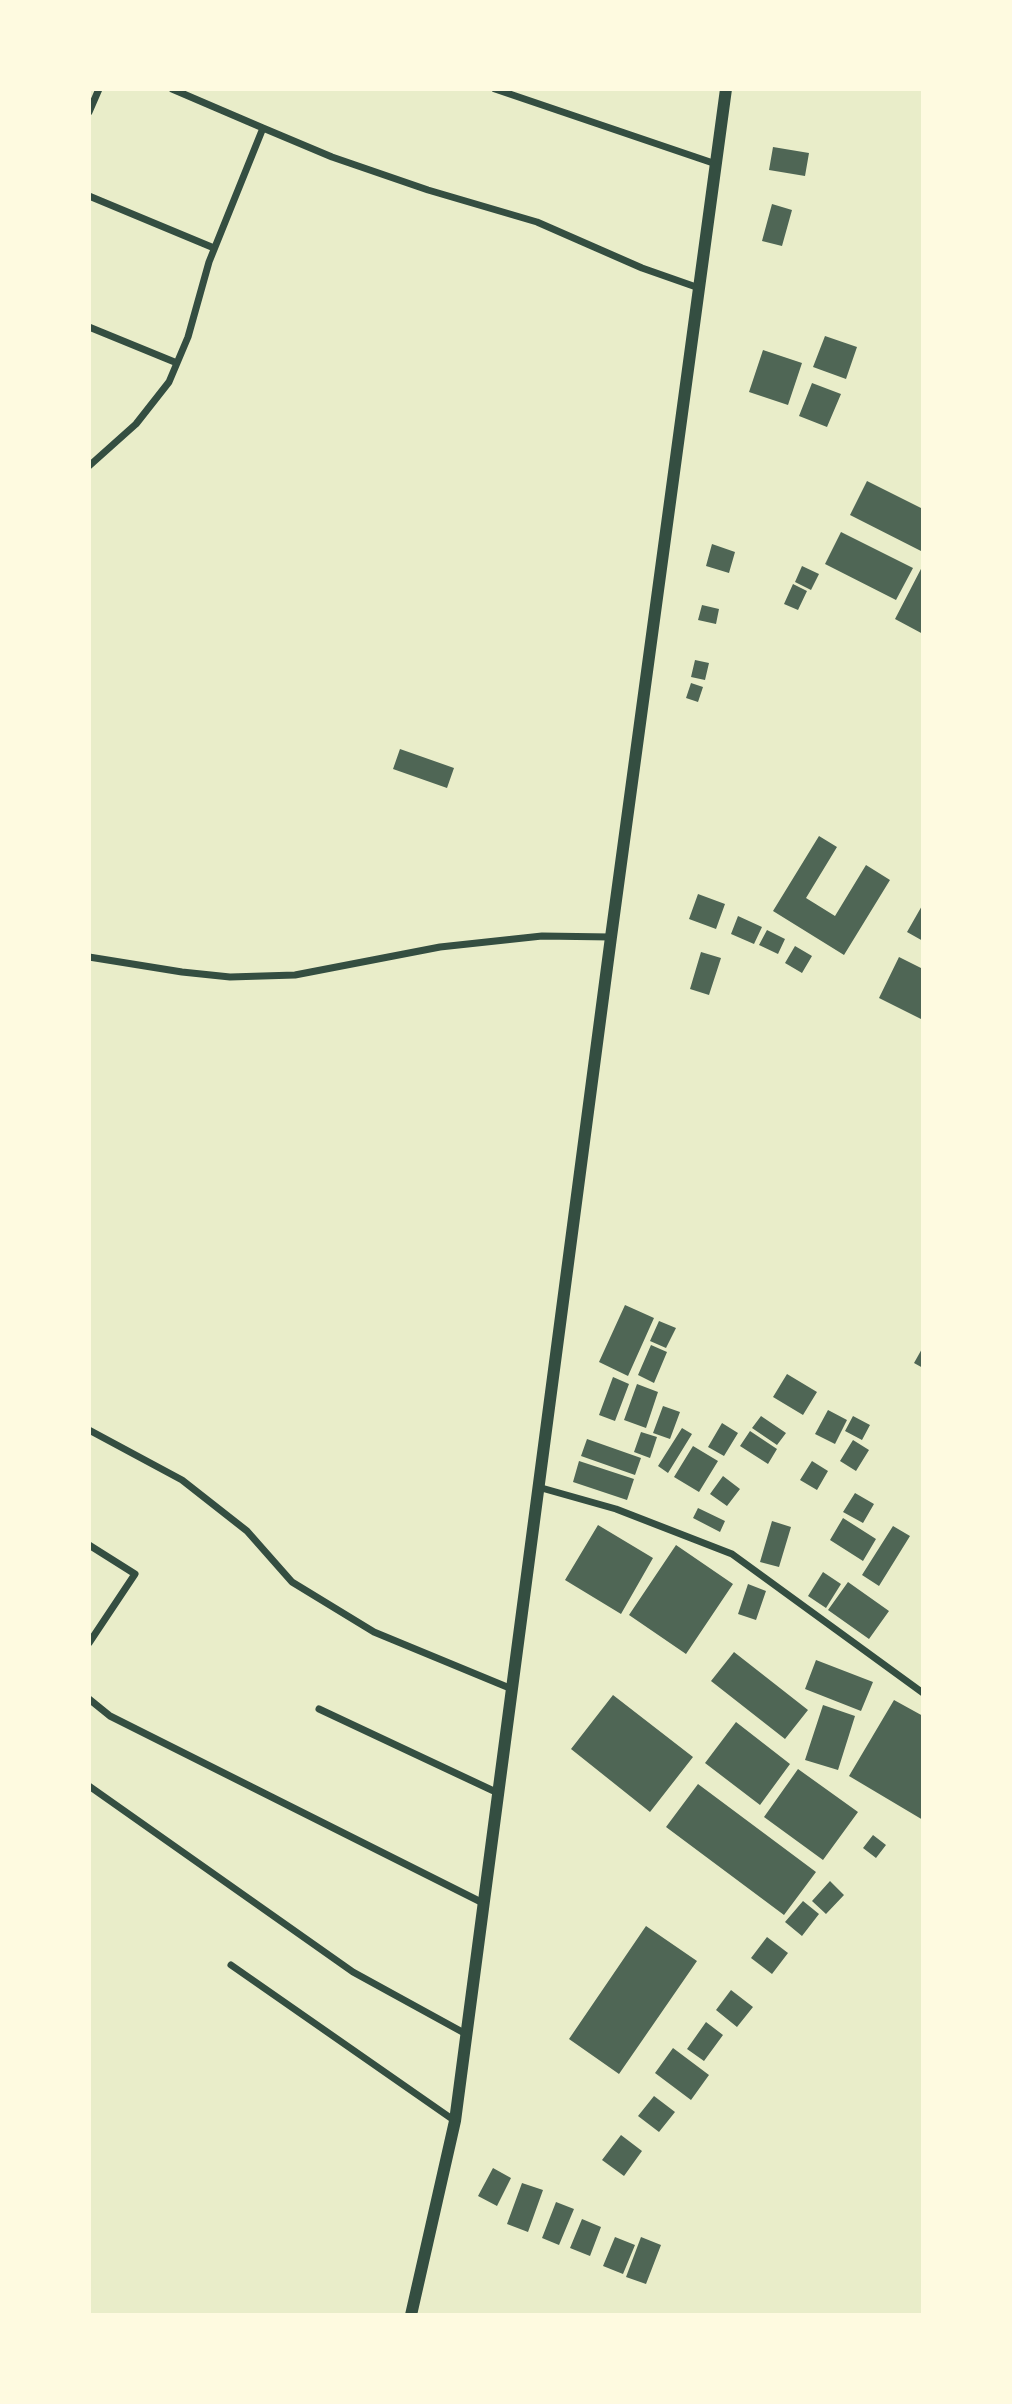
<!DOCTYPE html>
<html>
<head>
<meta charset="utf-8">
<style>
	body { margin:0 }
	#map { position:relative; width:1012px; height:2404px; overflow:hidden; background:#e9edc9; font-family:"Nunito Sans",sans-serif }
	canvas { display:block }
	.frame { position:absolute; inset:0; border:91px solid #fefae0; pointer-events:none }
</style>
</head>
<body>
<div id="map">
<canvas width="1012" height="2404"></canvas>
<div class="frame"></div>
</div>
<script>
const ctx = document.querySelector('canvas').getContext('2d');
ctx.lineJoin = 'round';
function paint(path, color) { ctx.fillStyle = color; ctx.fill(path, 'evenodd'); }
const poly = rows => new Path2D(rows.map(r => 'M' + r).join(''));
function strokePath(path, color, width, dash) { ctx.strokeStyle = color; ctx.lineWidth = width; ctx.lineCap = dash ? 'butt' : 'round'; ctx.setLineDash(dash || []); ctx.stroke(path); }
const building = poly([
	[773,147,809,153,805,176,769,170],
	[772,204,792,210,782,246,762,241],
	[825,336,857,347,846,379,813,367],
	[763,350,802,363,788,405,749,392],
	[812,383,841,394,827,427,799,416],
	[867,481,923,509,923,547,921,551,850,515],
	[841,532,913,568,896,600,825,564],
	[712,544,735,552,729,573,706,566],
	[923,565,923,634,895,619],
	[802,566,819,574,811,590,795,582],
	[793,584,807,591,798,610,784,604],
	[702,605,719,609,716,624,698,620],
	[695,660,709,663,705,680,691,677],
	[691,683,703,687,698,702,686,698],
	[400,749,454,768,447,788,393,769],
	[819,836,837,847,806,898,835,916,866,865,890,880,844,955,773,911],
	[698,894,725,904,716,929,689,919],
	[923,904,923,941,907,932],
	[738,916,762,927,754,944,731,934],
	[767,930,785,939,778,954,759,945],
	[795,946,812,956,802,973,785,963],
	[701,952,721,958,709,995,690,989],
	[899,957,923,969,923,1020,879,998],
	[625,1305,654,1318,628,1376,599,1362],
	[659,1321,676,1328,666,1348,650,1341],
	[651,1345,667,1352,654,1383,638,1375],
	[923,1347,923,1368,914,1363],
	[787,1374,817,1392,803,1415,773,1397],
	[613,1377,629,1384,615,1421,599,1415],
	[637,1384,658,1392,646,1428,624,1420],
	[663,1406,680,1412,670,1439,653,1433],
	[828,1410,847,1420,835,1444,815,1434],
	[761,1416,786,1433,777,1445,752,1428],
	[853,1416,870,1425,862,1440,845,1431],
	[722,1423,738,1433,724,1456,708,1447],
	[682,1428,692,1434,668,1473,658,1466],
	[750,1431,777,1449,768,1464,740,1446],
	[641,1432,657,1437,650,1458,634,1452],
	[587,1439,641,1458,635,1475,581,1456],
	[853,1440,869,1450,856,1471,840,1461],
	[693,1446,718,1461,699,1492,674,1477],
	[579,1461,634,1479,627,1500,573,1482],
	[812,1461,828,1471,817,1490,800,1480],
	[723,1476,740,1489,727,1506,710,1494],
	[855,1493,874,1504,863,1523,843,1512],
	[698,1508,725,1521,720,1532,693,1518],
	[843,1518,876,1539,863,1561,830,1540],
	[772,1521,791,1527,779,1567,760,1562],
	[598,1525,653,1558,621,1614,565,1580],
	[893,1526,910,1536,879,1586,862,1575],
	[676,1545,733,1584,686,1654,629,1615],
	[823,1572,841,1584,826,1608,808,1596],
	[848,1582,889,1611,869,1639,828,1610],
	[748,1584,766,1591,756,1620,738,1614],
	[734,1652,808,1710,785,1739,711,1681],
	[816,1660,873,1682,861,1711,805,1689],
	[613,1695,693,1757,650,1812,571,1749],
	[894,1700,923,1716,923,1820,849,1776],
	[823,1705,855,1716,838,1770,805,1760],
	[736,1722,790,1764,760,1805,705,1763],
	[798,1769,858,1812,823,1860,764,1817],
	[698,1784,816,1872,784,1915,666,1827],
	[873,1835,886,1845,876,1858,863,1848],
	[830,1881,844,1895,826,1914,812,1901],
	[803,1901,819,1914,802,1936,785,1922],
	[646,1926,697,1961,619,2074,569,2039],
	[767,1937,788,1953,772,1974,751,1958],
	[731,1990,753,2007,737,2027,716,2010],
	[706,2022,723,2035,704,2061,687,2049],
	[673,2048,709,2075,691,2100,655,2073],
	[654,2096,675,2112,659,2132,638,2116],
	[621,2135,642,2151,624,2176,602,2160],
	[493,2168,511,2178,497,2206,478,2196],
	[522,2183,543,2190,528,2232,507,2224],
	[556,2202,574,2209,559,2245,542,2238],
	[582,2219,601,2227,590,2256,570,2248],
	[615,2237,635,2245,623,2274,603,2266],
	[641,2237,661,2245,646,2284,626,2277]
]);
const minor = poly([
	[172,89,263,128],
	[495,89,716,164],
	[89,112,99,89],
	[89,196,214,248],
	[89,327,177,363],
	[89,466,136,424,169,382,188,337,209,262,263,128,332,157,428,190,537,222,642,268,699,288],
	[89,957,182,972,230,977,295,975,440,947,542,936,611,937],
	[89,1430,182,1480,247,1531,292,1582,374,1632,512,1689],
	[538,1487,616,1509,732,1554,923,1693],
	[89,1545,135,1574,89,1643],
	[89,1699,110,1716,483,1903],
	[319,1709,498,1793],
	[89,1786,353,1972,466,2034],
	[231,1965,455,2121]
]);
const primary = poly([
	[411,2315,455,2121,611,937,726,89]
]);
paint(building, '#4f6655');
strokePath(minor, '#344e41', 7);
strokePath(primary, '#344e41', 12);
</script>
</body>
</html>
